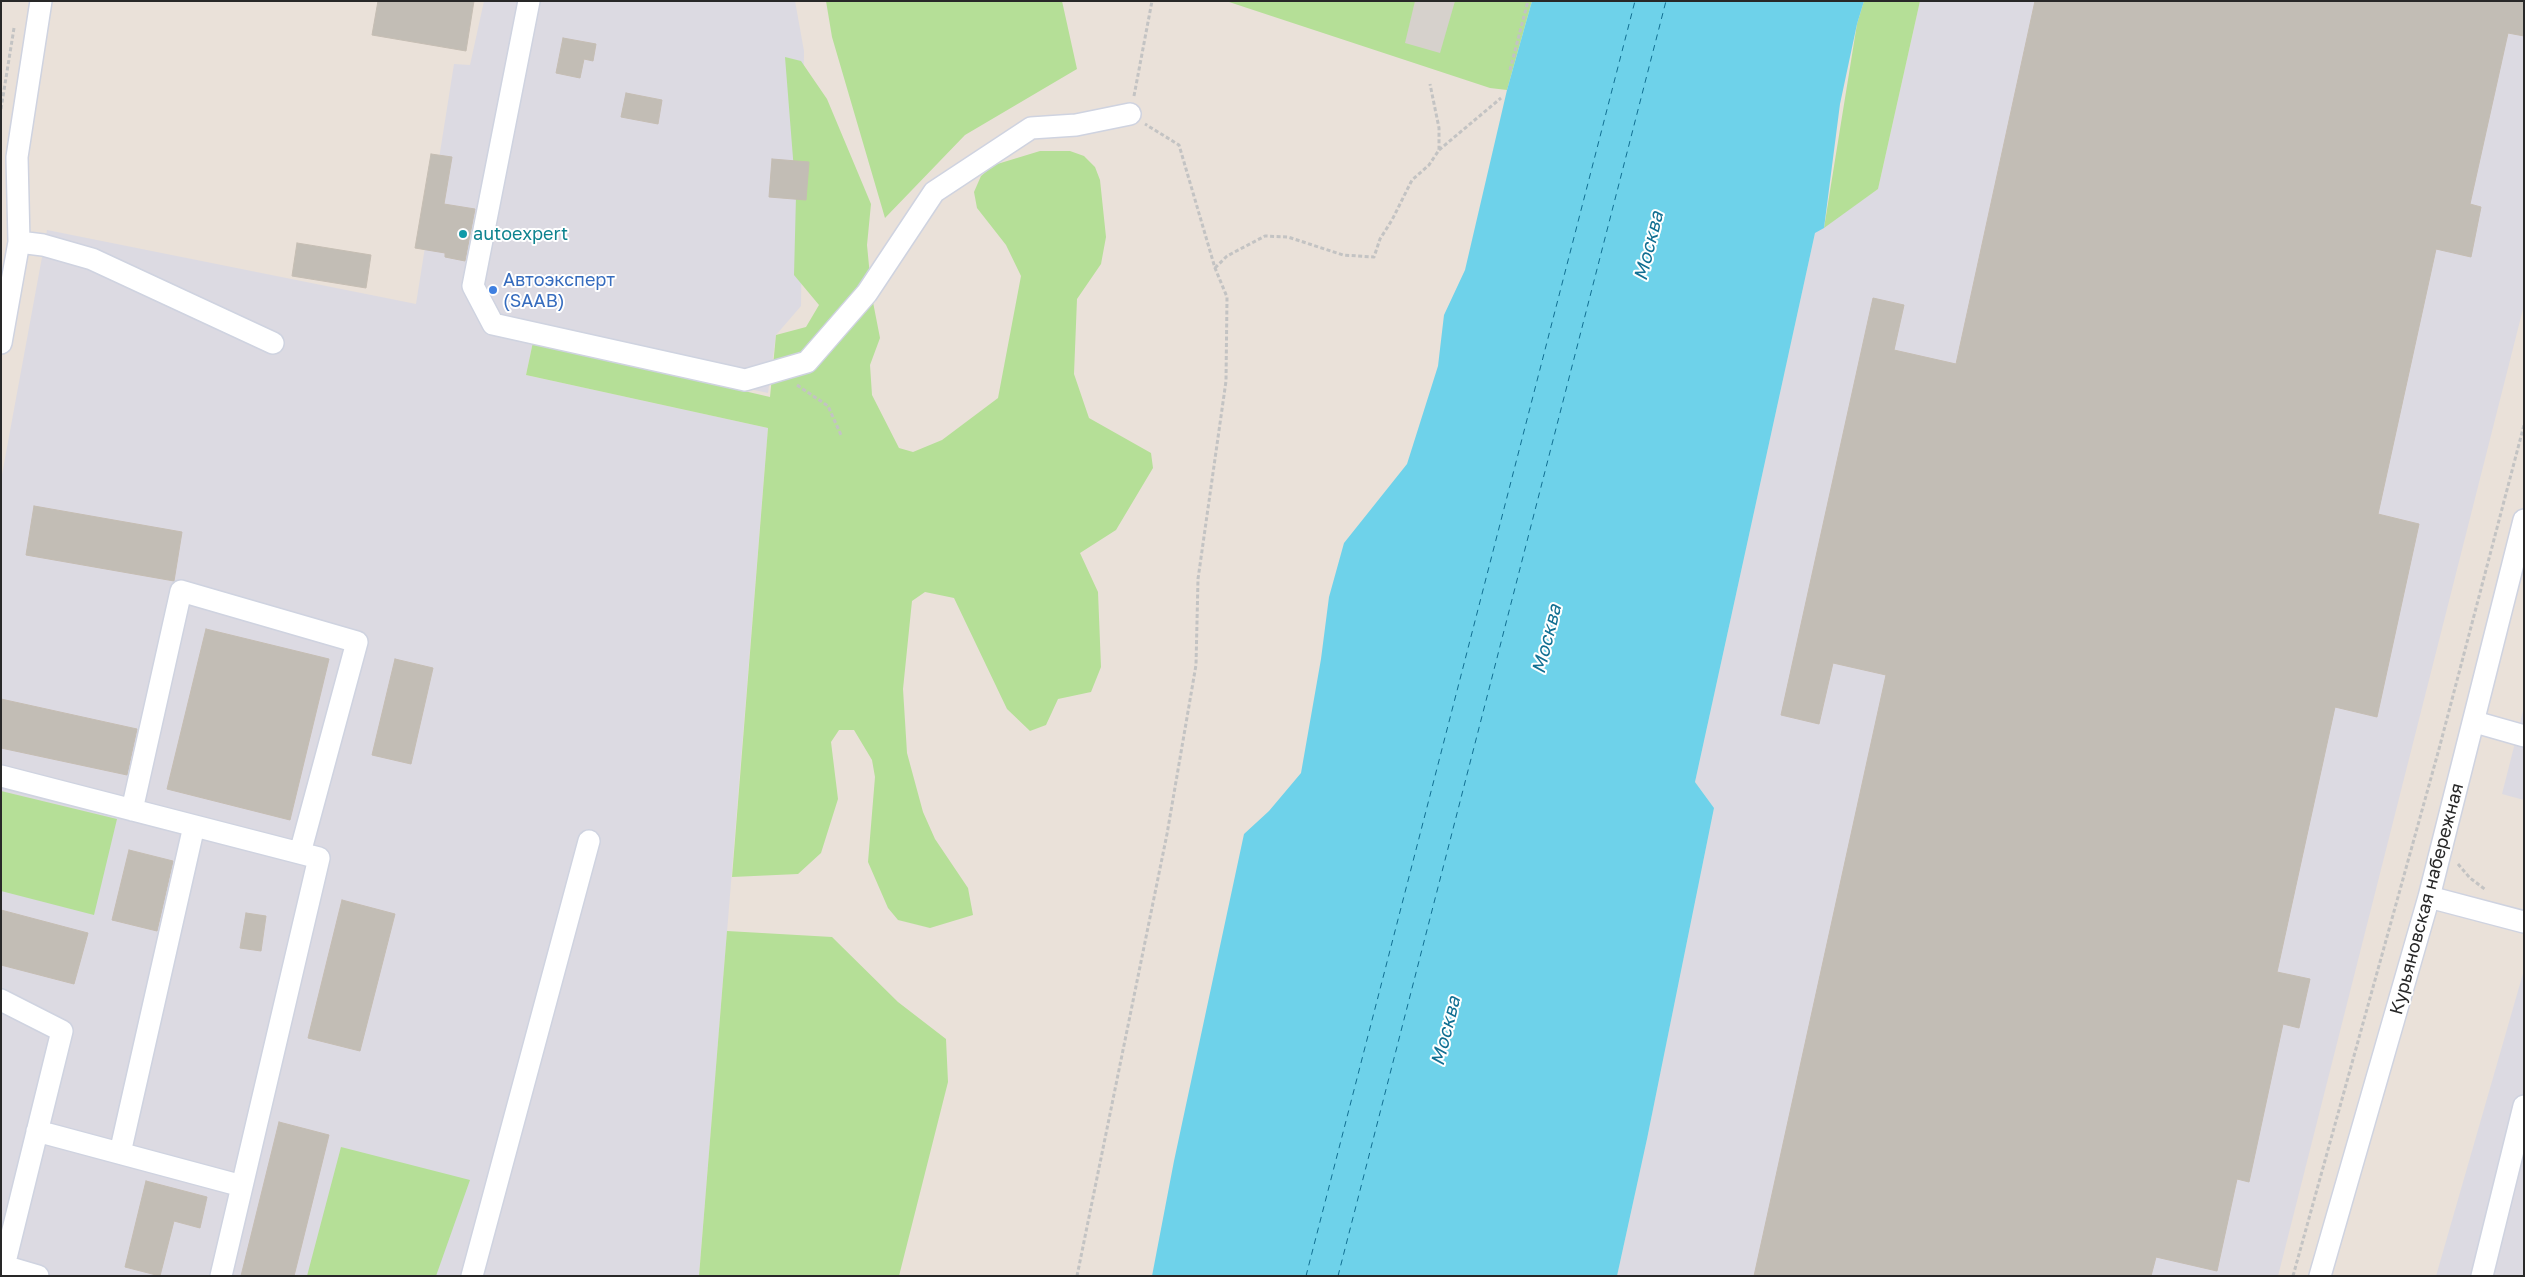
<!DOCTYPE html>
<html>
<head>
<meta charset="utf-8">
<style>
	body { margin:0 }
	#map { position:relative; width:2525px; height:1277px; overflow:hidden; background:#eae1d9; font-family:"Golos Text",sans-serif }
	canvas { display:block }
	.frame { position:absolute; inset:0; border:2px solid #282828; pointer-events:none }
</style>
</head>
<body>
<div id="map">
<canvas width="2525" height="1277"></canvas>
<div class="frame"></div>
</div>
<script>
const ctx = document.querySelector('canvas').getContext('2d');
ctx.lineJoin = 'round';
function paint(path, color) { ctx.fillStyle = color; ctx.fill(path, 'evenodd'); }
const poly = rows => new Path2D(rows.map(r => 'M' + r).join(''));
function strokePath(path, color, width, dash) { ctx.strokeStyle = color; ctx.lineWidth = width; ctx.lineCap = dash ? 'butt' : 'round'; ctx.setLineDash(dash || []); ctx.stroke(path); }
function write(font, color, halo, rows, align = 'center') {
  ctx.font = font + ' "Golos Text",sans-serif'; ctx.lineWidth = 4; ctx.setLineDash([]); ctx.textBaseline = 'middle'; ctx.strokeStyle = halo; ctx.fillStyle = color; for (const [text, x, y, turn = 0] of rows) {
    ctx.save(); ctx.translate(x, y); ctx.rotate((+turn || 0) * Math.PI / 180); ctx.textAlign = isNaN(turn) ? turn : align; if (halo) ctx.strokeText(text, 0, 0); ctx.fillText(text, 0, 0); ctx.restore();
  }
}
const industrial = poly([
	[484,1,795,1,804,51,801,306,776,335,768,393,533,342,526,375,768,428,699,1276,1,1276,1,480,47,230,416,304,454,64,470,65],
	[1920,1,2524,1,2524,305,2278,1276,1617,1276,1647,1139,1714,808,1695,782,1815,233,1878,189],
	[2524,707,2524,800,2502,794],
	[2524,970,2524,1276,2436,1276]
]);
const green = poly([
	[826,1,1062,1,1077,69,965,135,885,218,832,37],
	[1226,1,1532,1,1507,90,1490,88],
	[1864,1,1920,1,1878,189,1824,228,1857,24],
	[785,57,801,61,827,99,871,204,867,245,872,297,880,338,870,365,872,395,899,448,913,452,942,440,998,398,1021,276,1006,245,977,208,974,192,981,176,994,165,1040,151,1070,151,1084,156,1095,167,1100,180,1106,237,1101,264,1077,299,1074,374,1089,418,1151,453,1153,468,1116,530,1080,553,1098,592,1101,667,1091,692,1058,699,1046,725,1030,731,1007,709,954,598,925,592,912,601,903,689,907,753,923,812,935,839,968,888,973,915,930,928,898,920,888,908,868,862,875,777,872,760,854,730,839,730,831,742,838,799,821,853,798,874,732,877,768,428,526,375,533,342,770,397,776,335,806,327,819,305,794,275,796,196],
	[1,791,117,819,94,915,1,891],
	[727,931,832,937,898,1002,946,1039,948,1082,899,1276,699,1276],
	[341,1147,470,1180,436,1276,307,1276]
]);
const plaza = poly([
	[1415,1,1455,1,1440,53,1405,43]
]);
const water = poly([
	[1532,1,1864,1,1857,24,1840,104,1824,228,1815,233,1695,782,1714,808,1647,1139,1617,1276,1152,1276,1174,1161,1244,834,1269,811,1301,773,1321,659,1329,597,1344,543,1407,464,1438,366,1444,315,1465,270,1507,90]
]);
const ferry = poly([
	[1306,1276,1635,1],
	[1338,1276,1666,1]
]);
const building = poly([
	[378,1,474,1,466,51,372,35,378,1],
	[2035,1,2524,1,2524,36,2508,33,2470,204,2481,207,2471,257,2436,249,2378,514,2419,524,2377,717,2335,707,2277,972,2310,979,2299,1028,2283,1024,2249,1182,2237,1179,2217,1271,2156,1257,2151,1276,1754,1276,1886,675,1833,663,1819,724,1781,715,1873,298,1904,305,1894,350,1956,364,2035,1],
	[563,38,596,44,593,61,584,59,580,78,556,73,563,38],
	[626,93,662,100,658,124,621,117,626,93],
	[431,154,452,157,444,204,475,209,465,261,445,257,445,253,415,248,431,154],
	[772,159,809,162,806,200,769,197,772,159],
	[297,243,371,255,366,288,292,276,297,243],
	[34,506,182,532,174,581,26,555,34,506],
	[206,629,329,659,290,820,167,789,206,629],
	[395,659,433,668,411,764,372,755,395,659],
	[1,699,137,729,127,775,1,748,1,699],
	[129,850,173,861,157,931,112,920,129,850],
	[342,900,395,914,360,1051,308,1038,342,900],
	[1,910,88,933,74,984,1,965,1,910],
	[246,913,266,916,261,951,240,948,246,913],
	[279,1122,329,1135,294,1276,241,1276,279,1122],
	[146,1181,207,1197,200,1228,174,1221,160,1276,125,1267,146,1181]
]);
const path = poly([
	[1510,70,1528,1],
	[1134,96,1152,1],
	[1,109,14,28],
	[1439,150,1501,98],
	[1215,268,1227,256,1265,236,1288,237,1343,255,1374,257,1380,239,1392,220,1412,180,1429,165,1439,150,1439,128,1430,84],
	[797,385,828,406,841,435],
	[2458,864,2470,878,2486,890],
	[1077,1276,1167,834,1196,665,1198,579,1226,381,1227,297,1215,268,1179,145,1145,124],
	[2293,1276,2439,749,2524,425]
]);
const minor = poly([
	[529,1,473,286,493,324,745,380,807,362,867,293,934,192,1031,128,1076,125,1130,114],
	[19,242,43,245,92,259,273,343],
	[1,343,19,242,17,157,41,1],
	[2475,722,2524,736],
	[1,776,319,858,221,1276],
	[132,810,181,591,357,642,300,853],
	[2429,897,2524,922],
	[1,1000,62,1031,4,1266,38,1276],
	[37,1131,242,1186],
	[120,1153,194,826],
	[472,1276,589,841],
	[2320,1276,2429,897,2524,520],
	[2482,1276,2524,1106]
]);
const markers = [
	[463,234,5,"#0f9aa8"],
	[493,290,5,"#3f7fe0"]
];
const cultureNames = [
	["autoexpert",473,234]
];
const shopNames = [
	["Автоэксперт",503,280],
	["(SAAB)",503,301]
];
const streetNames = [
	["Курьяновская набережная",2427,899,-75]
];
const waterNames = [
	["Москва",1649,246,-76],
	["Москва",1547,639,-76],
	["Москва",1446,1031,-76]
];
paint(industrial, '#dcdae2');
paint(green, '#b5df97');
paint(plaza, '#d6d1cc');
paint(water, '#6ed2ea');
strokePath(ferry, '#116f92', 1, [6, 5]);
paint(building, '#c2bdb5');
strokePath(building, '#c5bdb3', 1);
strokePath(minor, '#cfd3e0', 24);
strokePath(path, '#c3c3c3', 3, [4, 2.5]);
strokePath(minor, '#fff', 21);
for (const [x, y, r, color] of markers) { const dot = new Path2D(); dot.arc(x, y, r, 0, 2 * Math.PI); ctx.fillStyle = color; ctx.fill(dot); strokePath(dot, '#fff', 2); }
write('18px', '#0d838f', '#fff', cultureNames, 'left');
write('18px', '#366cbe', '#fff', shopNames, 'left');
write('18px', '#282828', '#fff', streetNames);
write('italic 19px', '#116f92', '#fff', waterNames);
</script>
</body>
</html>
